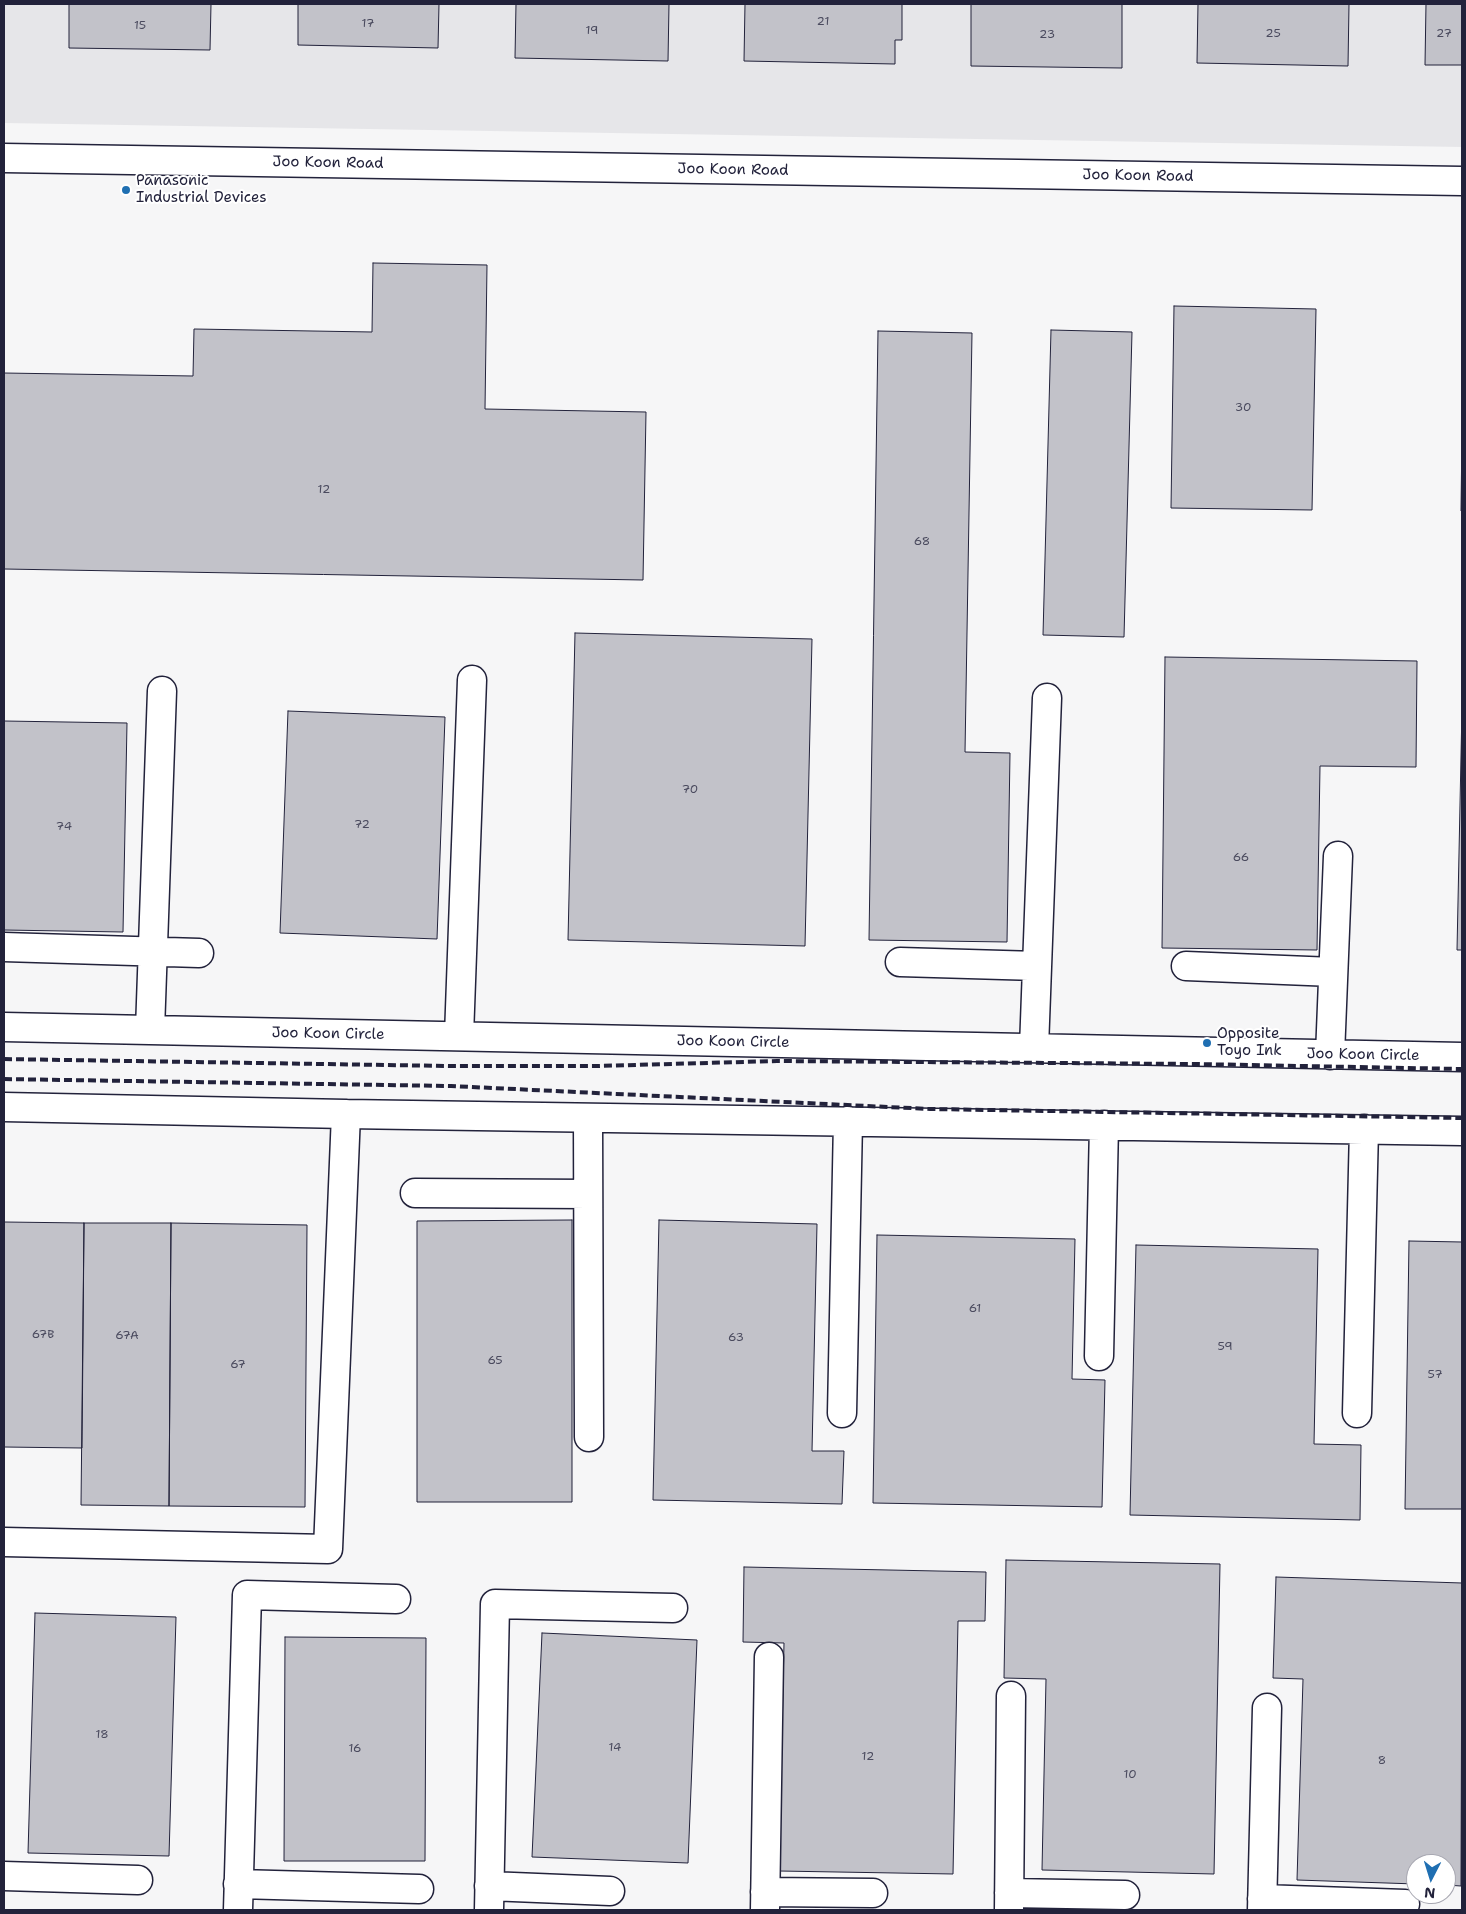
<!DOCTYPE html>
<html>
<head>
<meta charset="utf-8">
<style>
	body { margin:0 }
	#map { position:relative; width:1466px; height:1914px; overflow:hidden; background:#f6f6f7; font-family:"Shantell Sans",sans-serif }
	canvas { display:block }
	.frame { position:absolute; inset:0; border:5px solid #22223b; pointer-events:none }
	.north { position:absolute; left:1406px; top:1854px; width:50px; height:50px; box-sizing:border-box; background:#fff; border:1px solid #a7a7b1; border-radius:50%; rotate:185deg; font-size:14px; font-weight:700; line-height:20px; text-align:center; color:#22223b }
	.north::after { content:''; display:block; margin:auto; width:18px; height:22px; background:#1f6fb2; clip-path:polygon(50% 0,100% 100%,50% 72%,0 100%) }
</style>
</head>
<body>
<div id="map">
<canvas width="1466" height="1914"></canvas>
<div class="frame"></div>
<div class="north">N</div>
</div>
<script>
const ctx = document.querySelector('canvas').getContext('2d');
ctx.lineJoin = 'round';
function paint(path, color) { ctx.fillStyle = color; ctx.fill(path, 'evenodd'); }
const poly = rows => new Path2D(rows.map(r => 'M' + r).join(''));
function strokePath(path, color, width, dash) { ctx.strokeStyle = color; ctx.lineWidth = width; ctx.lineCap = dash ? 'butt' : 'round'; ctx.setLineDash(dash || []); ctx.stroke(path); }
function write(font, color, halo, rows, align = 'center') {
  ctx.font = font + ' "Shantell Sans",sans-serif'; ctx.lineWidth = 4; ctx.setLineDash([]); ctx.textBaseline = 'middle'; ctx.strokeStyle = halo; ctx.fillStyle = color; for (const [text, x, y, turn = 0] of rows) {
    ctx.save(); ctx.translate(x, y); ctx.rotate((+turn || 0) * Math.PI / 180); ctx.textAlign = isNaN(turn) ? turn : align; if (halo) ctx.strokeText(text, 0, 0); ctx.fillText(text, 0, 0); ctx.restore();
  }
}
const built = poly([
	[4,4,1462,4,1462,147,4,123]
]);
const building = poly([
	[69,4,211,4,210,50,69,48,69,4],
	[298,4,439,4,438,48,298,45,298,4],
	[516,4,669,4,668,61,515,58,516,4],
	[745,4,902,4,902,40,895,40,895,64,744,61,745,4],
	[971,4,1122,4,1122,68,971,66,971,4],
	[1198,4,1349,4,1348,66,1197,63,1198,4],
	[1426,4,1462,4,1462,65,1425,65,1426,4],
	[373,263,487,265,485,409,646,412,643,580,4,569,4,373,193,376,194,329,372,332,373,263],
	[1174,306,1316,309,1312,510,1171,508,1174,306],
	[1051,330,1132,332,1124,637,1043,635,1051,330],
	[878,331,972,333,965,752,1010,753,1007,942,869,940,878,331],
	[1462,431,1462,511,1461,511,1462,431],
	[575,633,812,639,805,946,568,940,575,633],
	[1165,657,1417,661,1416,767,1320,766,1317,950,1162,948,1165,657],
	[1462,708,1462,950,1457,950,1462,708],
	[288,711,445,717,437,939,280,933,288,711],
	[4,721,127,723,123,932,4,930,4,721],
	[572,1220,572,1502,417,1502,417,1221,572,1220],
	[659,1220,817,1224,812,1451,844,1451,842,1504,653,1500,659,1220],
	[4,1222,84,1223,82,1448,4,1447,4,1222],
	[84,1223,171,1223,169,1506,81,1505,84,1223],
	[171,1223,307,1225,305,1507,169,1506,171,1223],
	[877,1235,1075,1239,1072,1379,1105,1380,1102,1507,873,1503,877,1235],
	[1409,1241,1462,1242,1462,1509,1405,1509,1409,1241],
	[1136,1245,1318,1249,1314,1444,1361,1445,1360,1520,1130,1515,1136,1245],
	[1006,1560,1220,1564,1214,1874,1042,1870,1046,1679,1004,1678,1006,1560],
	[744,1567,986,1572,985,1621,958,1621,953,1874,779,1871,784,1643,743,1642,744,1567],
	[1276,1577,1462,1583,1461,1886,1446,1885,1446,1864,1416,1864,1416,1884,1297,1880,1303,1679,1273,1678,1276,1577],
	[35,1613,176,1617,169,1856,28,1853,35,1613],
	[542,1633,697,1640,688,1863,532,1857,542,1633],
	[285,1637,426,1638,425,1861,284,1861,285,1637]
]);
const minor = poly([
	[4,158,1462,181],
	[4,947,199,953],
	[900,962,1037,966],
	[1186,966,1333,972],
	[4,1027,1462,1057],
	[150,1030,162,691],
	[459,1036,472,680],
	[1034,1048,1047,698],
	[1330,1055,1338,856],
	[4,1107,346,1114,1462,1131],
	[588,1118,589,1437],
	[415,1193,588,1194],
	[1099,1356,1104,1125],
	[842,1413,848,1121],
	[1357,1413,1364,1129],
	[4,1542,328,1549,346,1114],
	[4,1876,138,1880],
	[238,1884,419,1889],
	[489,1886,610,1891],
	[765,1892,873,1893],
	[1009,1893,1125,1895],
	[1262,1899,1405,1904],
	[238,1910,247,1595,396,1599],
	[489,1910,495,1604,673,1608],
	[765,1910,769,1657],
	[1009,1910,1011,1696],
	[1262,1910,1267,1708]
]);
const rail = poly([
	[4,1059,449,1066,597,1066,777,1061,1195,1064,1462,1069],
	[4,1079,451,1086,930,1109,1462,1118]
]);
const markers = [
	[126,190,5,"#1f6fb2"],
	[1207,1043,5,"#1f6fb2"]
];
const numberNames = [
	["21",823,22],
	["17",368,24],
	["15",140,26],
	["19",592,31],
	["25",1273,34],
	["27",1444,34],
	["23",1047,35],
	["30",1243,408],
	["12",324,490],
	["68",922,542],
	["70",690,790],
	["72",362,825],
	["74",64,827],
	["66",1241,858],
	["61",975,1309],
	["67B",43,1335],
	["67A",127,1336],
	["63",736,1338],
	["59",1225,1347],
	["65",495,1361],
	["67",238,1365],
	["57",1435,1375],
	["18",102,1735],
	["14",615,1748],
	["16",355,1749],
	["12",868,1757],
	["8",1382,1761],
	["10",1130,1775]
];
const streetNames = [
	["Joo Koon Road",328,163,1],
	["Joo Koon Road",733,170,1],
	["Joo Koon Road",1138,176,1],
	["Joo Koon Circle",328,1034,1],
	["Joo Koon Circle",733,1042,1],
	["Joo Koon Circle",1363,1055,1]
];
const poiNames = [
	["Panasonic",136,181],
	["Industrial Devices",136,198],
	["Opposite",1217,1034],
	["Toyo Ink",1217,1051]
];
paint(built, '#e6e6e9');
paint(building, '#c2c2c9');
strokePath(building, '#22223b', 1);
strokePath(minor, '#22223b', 31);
strokePath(minor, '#fff', 28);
strokePath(rail, '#22223b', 4, [8, 4]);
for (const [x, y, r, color] of markers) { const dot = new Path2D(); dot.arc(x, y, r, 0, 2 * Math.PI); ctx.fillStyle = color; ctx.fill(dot); strokePath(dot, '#fff', 2); }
write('12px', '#4a4a5e', null, numberNames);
write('15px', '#22223b', '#fff', streetNames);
write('15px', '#22223b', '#fff', poiNames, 'left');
</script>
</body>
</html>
